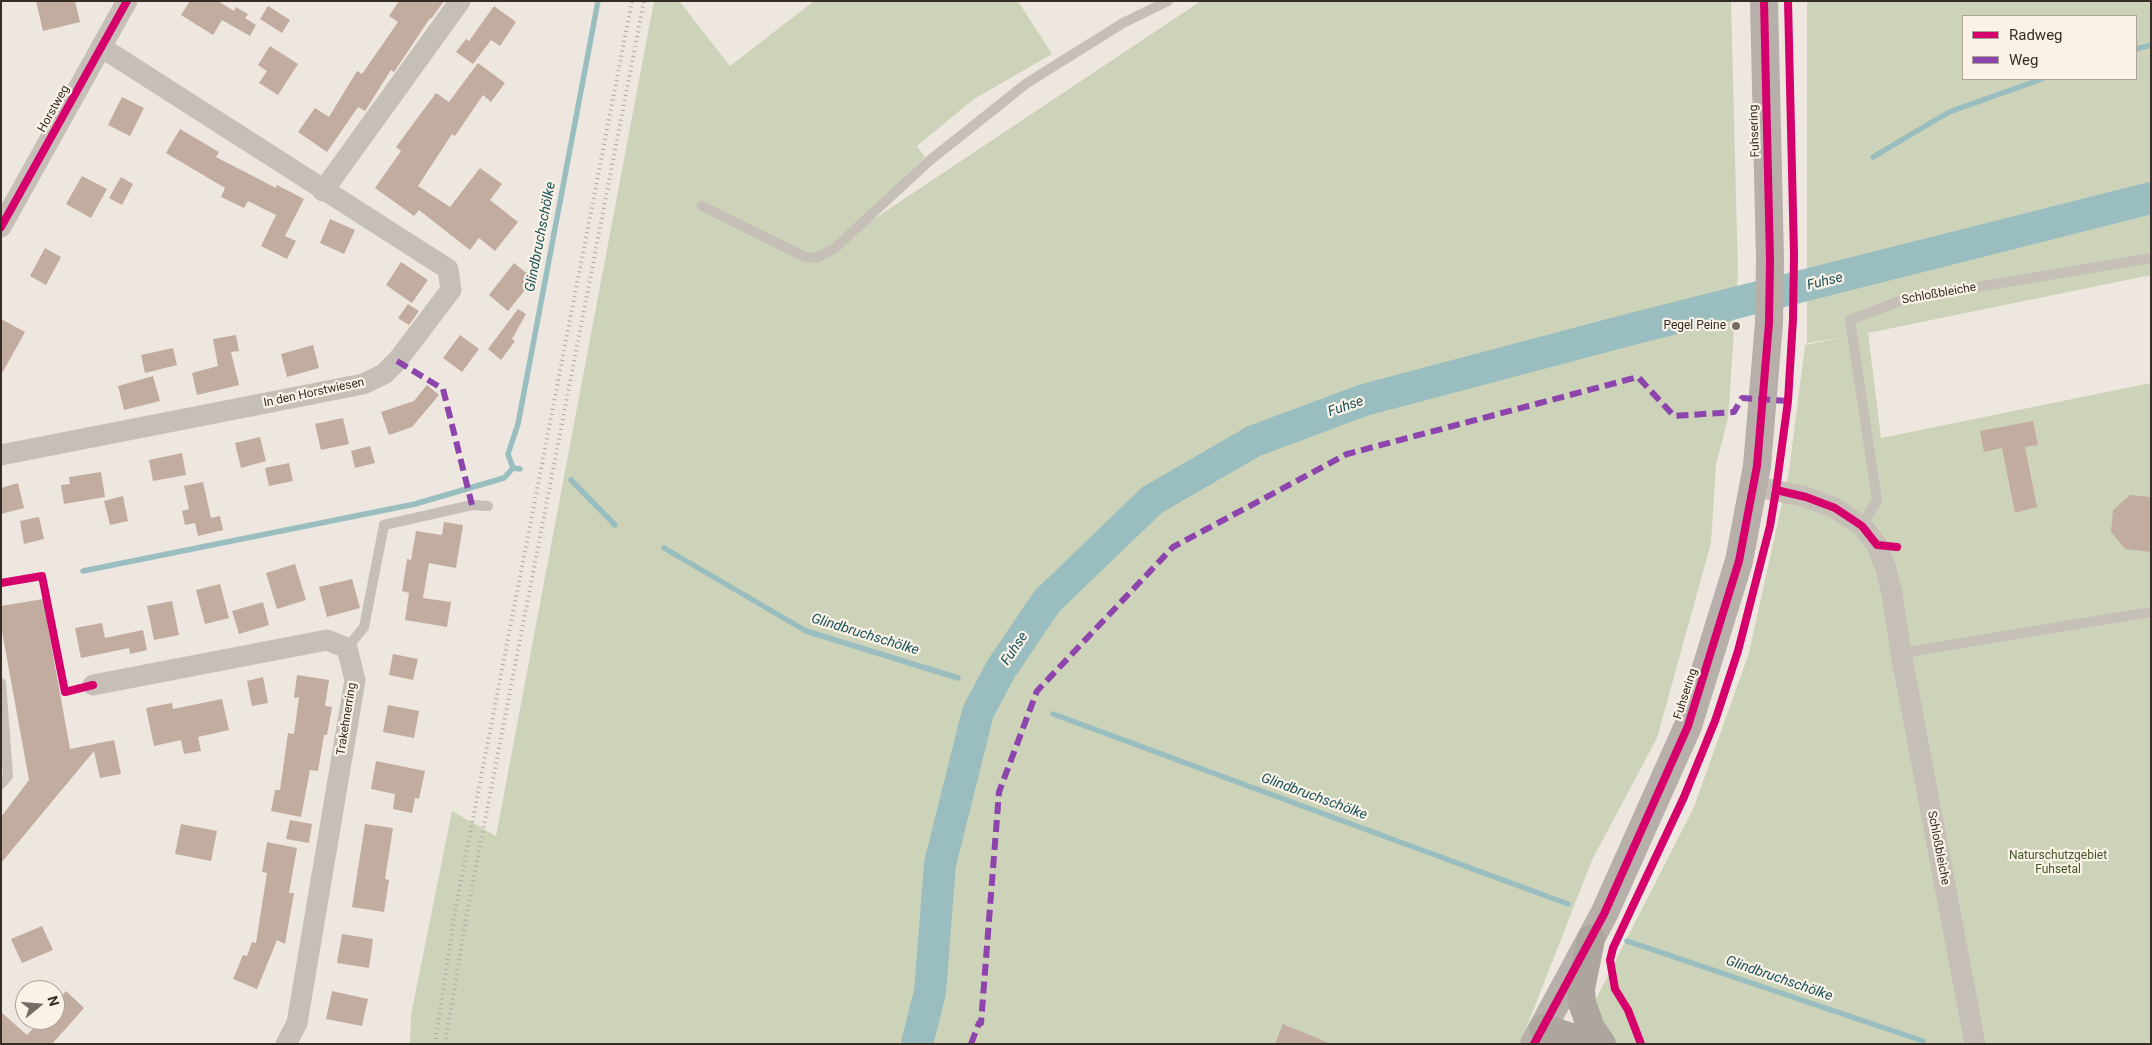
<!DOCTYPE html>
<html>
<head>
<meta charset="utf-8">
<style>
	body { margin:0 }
	#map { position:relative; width:2152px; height:1045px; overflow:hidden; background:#ede7df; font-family:Roboto,sans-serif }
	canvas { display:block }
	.frame { position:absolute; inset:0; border:2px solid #372c26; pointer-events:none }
	.legend { position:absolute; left:1962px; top:15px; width:175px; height:65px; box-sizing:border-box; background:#faf2e6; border:1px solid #aca399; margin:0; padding:6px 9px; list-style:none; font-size:15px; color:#372c26 }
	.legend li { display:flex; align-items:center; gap:10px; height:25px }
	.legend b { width:25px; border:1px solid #aca399 }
	.north { position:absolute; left:15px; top:980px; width:50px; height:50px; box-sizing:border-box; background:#faf2e6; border:1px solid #aca399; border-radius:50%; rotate:73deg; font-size:14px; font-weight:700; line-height:20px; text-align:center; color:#372c26 }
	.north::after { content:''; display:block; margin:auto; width:18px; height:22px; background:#776d67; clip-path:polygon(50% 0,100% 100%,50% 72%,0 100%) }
</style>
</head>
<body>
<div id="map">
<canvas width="2152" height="1045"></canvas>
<div class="frame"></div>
<ul class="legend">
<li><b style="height:6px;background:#d6006c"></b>Radweg</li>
<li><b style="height:6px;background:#8e44ad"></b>Weg</li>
</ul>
<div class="north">N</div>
</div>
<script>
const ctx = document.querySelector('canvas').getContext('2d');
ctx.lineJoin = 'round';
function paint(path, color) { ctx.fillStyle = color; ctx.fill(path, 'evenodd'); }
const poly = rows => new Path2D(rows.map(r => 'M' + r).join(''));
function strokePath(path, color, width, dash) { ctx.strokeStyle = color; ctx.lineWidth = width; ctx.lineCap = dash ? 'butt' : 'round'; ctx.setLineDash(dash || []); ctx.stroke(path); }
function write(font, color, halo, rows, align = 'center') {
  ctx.font = font + ' Roboto,sans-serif'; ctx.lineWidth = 4.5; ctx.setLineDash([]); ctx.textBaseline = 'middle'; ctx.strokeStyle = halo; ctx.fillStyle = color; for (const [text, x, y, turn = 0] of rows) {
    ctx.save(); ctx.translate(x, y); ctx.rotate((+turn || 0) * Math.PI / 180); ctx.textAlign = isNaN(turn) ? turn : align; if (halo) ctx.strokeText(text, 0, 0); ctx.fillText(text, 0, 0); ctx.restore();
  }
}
const green = poly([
	[654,1,679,1,730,66,814,1,1018,1,1052,54,974,99,917,146,925,157,832,247,1201,1,1731,1,1738,275,1728,418,1716,465,1711,543,1657,738,1592,860,1520,1044,410,1044,411,1015,452,811,496,836],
	[1807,1,2151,1,2151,275,1868,333,1881,438,2151,383,2151,1044,1573,1044,1694,807,1749,653,1789,471,1805,345,1841,338,1807,343],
	[1963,16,2136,16,2136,79,1963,79]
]);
const stream = poly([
	[2136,49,2151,45],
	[1873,157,1949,112,2042,79],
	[513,468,508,454,518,424,598,1],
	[513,468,520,469],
	[571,480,615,525],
	[664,548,806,631,958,678],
	[83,571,415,504,504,478,513,468],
	[1053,714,1568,904],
	[1627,941,1923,1041]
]);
const river = poly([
	[917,1044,930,992,940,864,978,712,1001,669,1047,601,1152,500,1254,441,1364,400,1632,329,2151,198]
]);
const building = poly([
	[36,1,75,1,80,22,43,31],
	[190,1,218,1,234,11,236,7,248,14,245,18,256,25,250,36,222,20,213,35,181,15],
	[399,1,444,1,431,19,430,18,394,72,391,70,365,111,358,107,327,152,298,132,315,108,329,117,357,71,362,74,398,22,389,16],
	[268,6,290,20,282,33,260,19],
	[494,6,516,22,500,46,491,40,473,64,456,52,466,39,469,41],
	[270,46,298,64,278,95,259,83,267,71,258,65],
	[478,63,505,83,491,102,483,95,455,136,452,134,418,186,450,207,480,168,502,184,490,200,518,222,495,251,479,238,470,250,419,210,414,216,375,188,401,151,396,147,436,93,449,102],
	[122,97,144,108,130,136,108,125],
	[180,129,219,152,216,157,276,188,277,185,304,199,285,236,296,241,287,259,261,246,276,215,248,201,244,208,221,197,225,188,166,153],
	[82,176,107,189,91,218,66,204],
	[121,177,133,184,122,205,109,198],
	[330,219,355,230,344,254,320,243],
	[45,248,61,257,46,285,30,276],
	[401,262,428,280,412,303,386,285],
	[514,263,534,279,508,311,489,295],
	[408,304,419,311,409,325,398,318],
	[518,309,526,314,512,339,515,341,501,360,488,349],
	[1,319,25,332,1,375],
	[236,335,239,351,231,352,239,385,197,395,192,373,218,366,213,339],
	[460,335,479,349,462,372,443,358],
	[313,345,319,368,287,377,281,354],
	[173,348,177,365,145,373,141,355],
	[153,376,160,401,124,410,118,386],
	[427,385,439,395,412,427,389,435,381,412,414,401],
	[343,418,349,444,321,450,315,424],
	[2033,421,2038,445,2025,447,2037,507,2015,513,2002,448,1984,452,1980,431],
	[260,437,266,461,241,468,235,443],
	[370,446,375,463,355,468,351,451],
	[182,453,186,475,153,481,149,460],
	[289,463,293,481,269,486,265,468],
	[101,472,105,497,64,504,61,485,70,484,69,477],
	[203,482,211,518,220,516,223,530,198,536,195,523,185,525,182,511,189,509,184,486],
	[18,483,24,508,1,514,1,488],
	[2130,495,2151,497,2151,552,2125,549,2111,532,2113,510],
	[123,496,128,521,110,525,104,501],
	[39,517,44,539,24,544,20,521],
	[444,522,463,525,456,568,429,563,423,598,451,602,447,627,405,620,409,593,402,591,407,559,411,560,416,531,442,535],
	[295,564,306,600,277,609,266,573],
	[352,579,360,608,327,617,319,587],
	[220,584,229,618,205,624,196,590],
	[43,599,70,749,114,740,121,774,100,778,94,751,1,863,1,817,29,780,1,626,1,606],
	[172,601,179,635,154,640,147,606],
	[263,602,269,625,239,634,232,611],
	[102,623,105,638,143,630,147,650,130,654,129,648,81,658,75,628],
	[393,654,418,659,413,680,389,675],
	[297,675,329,680,325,706,332,707,327,735,324,735,318,771,310,770,301,817,271,811,275,790,280,790,288,733,294,734,299,697,294,698],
	[263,677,268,703,252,706,247,681],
	[222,699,229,730,198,737,201,751,184,754,181,740,154,746,146,708,172,703,173,709],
	[388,705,419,711,414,738,383,732],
	[376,761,425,771,419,799,415,798,412,813,393,809,395,794,371,789],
	[290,820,312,824,309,843,286,839],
	[181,824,217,831,211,861,175,854],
	[365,824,393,828,385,879,389,880,384,912,352,907],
	[267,842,297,848,289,893,294,893,285,944,277,940,257,989,233,979,243,955,247,956,252,942,256,943,267,873,262,872],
	[42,926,53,950,22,963,11,939],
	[342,934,373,939,369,968,337,963],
	[66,991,84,1008,52,1044,1,1044,1,1012,27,1035,41,1020,55,1020,55,1004],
	[332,991,368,999,362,1026,326,1019],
	[1283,1024,1329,1043,1329,1044,1275,1044]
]);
const lane = poly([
	[702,206,805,257,816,258,835,248,929,161,1027,83,1123,23,1168,1],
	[1862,526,1877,500,1850,320,1905,299,2151,258],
	[347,648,364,627,384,525,472,505,488,506],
	[1901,653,2151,612],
	[1,683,8,776,1,784]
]);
const street = poly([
	[323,191,460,1],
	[1,227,127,1],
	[1,455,363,384,384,374,397,361,451,290,448,269,101,47],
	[1753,486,1806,497,1835,508,1862,526,1877,545,1886,569,1892,594,1901,653,1975,1044],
	[93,685,327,640,347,648,355,680,297,1023,286,1044]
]);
const secondary = poly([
	[1534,1044,1604,914,1688,726,1739,561,1757,466,1769,323,1770,260,1764,1]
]);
const highway = poly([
	[1591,939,1581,989,1582,1003,1591,1028,1602,1044],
	[1543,1028,1594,1044]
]);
const rail = poly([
	[435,1044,455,911,632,1],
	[445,1044,467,913,644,1]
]);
const quiet = poly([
	[397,361,443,389,472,505],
	[971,1044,979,1023,981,1023,999,792,1037,691,1173,547,1347,454,1638,377,1674,416,1734,412,1742,398,1788,401]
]);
const cycleway = poly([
	[1,227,127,1],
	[1776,490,1806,497,1835,508,1862,526,1877,545,1897,547],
	[1,583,42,576,65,692,93,685],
	[1534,1044,1604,914,1688,726,1739,561,1757,466,1769,323,1770,260,1764,1],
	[1641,1044,1628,1010,1615,989,1610,960,1613,948,1684,797,1715,721,1738,651,1770,526,1776,490,1788,401,1793,319,1794,255,1788,1]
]);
const markers = [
	[1736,326,5,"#776d67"]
];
const streetNames = [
	["Horstweg",54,109,-61],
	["Fuhsering",1755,131,-92],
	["Schloßbleiche",1939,294,-10],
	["In den Horstwiesen",314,393,-12],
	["Fuhsering",1686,694,-72],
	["Trakehnerring",347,719,-81],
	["Schloßbleiche",1938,848,79]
];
const poiNames = [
	["Pegel Peine",1726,326]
];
const parkNames = [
	["Naturschutzgebiet",2058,856],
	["Fuhsetal",2058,870]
];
const waterNames = [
	["Glindbruchschölke",541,237,-79],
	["Fuhse",1825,282,-14],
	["Fuhse",1346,407,-19],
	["Glindbruchschölke",865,635,17],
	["Fuhse",1015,649,-56],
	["Glindbruchschölke",1314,797,20],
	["Glindbruchschölke",1779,979,19]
];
paint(green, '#cdd3b8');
strokePath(stream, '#9abec0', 5.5);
strokePath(river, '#9abec0', 32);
paint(building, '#c2aca0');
strokePath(lane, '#c6bfb8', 10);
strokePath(street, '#c6bfb8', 21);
strokePath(secondary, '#b7afa9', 28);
strokePath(highway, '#aca69e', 28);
strokePath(rail, '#ada8a3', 4, [1, 4]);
strokePath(quiet, '#8e44ad', 6, [12, 6]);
strokePath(cycleway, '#d6006c', 8);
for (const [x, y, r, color] of markers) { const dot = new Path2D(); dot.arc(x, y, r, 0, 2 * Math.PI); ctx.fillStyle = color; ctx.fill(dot); strokePath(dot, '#faf2e6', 2); }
write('12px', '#372c26', '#faf2e6', streetNames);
write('12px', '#372c26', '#faf2e6', poiNames, 'right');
write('12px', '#435729', '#faf2e6', parkNames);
write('italic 14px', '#19535b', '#faf2e6', waterNames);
</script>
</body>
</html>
